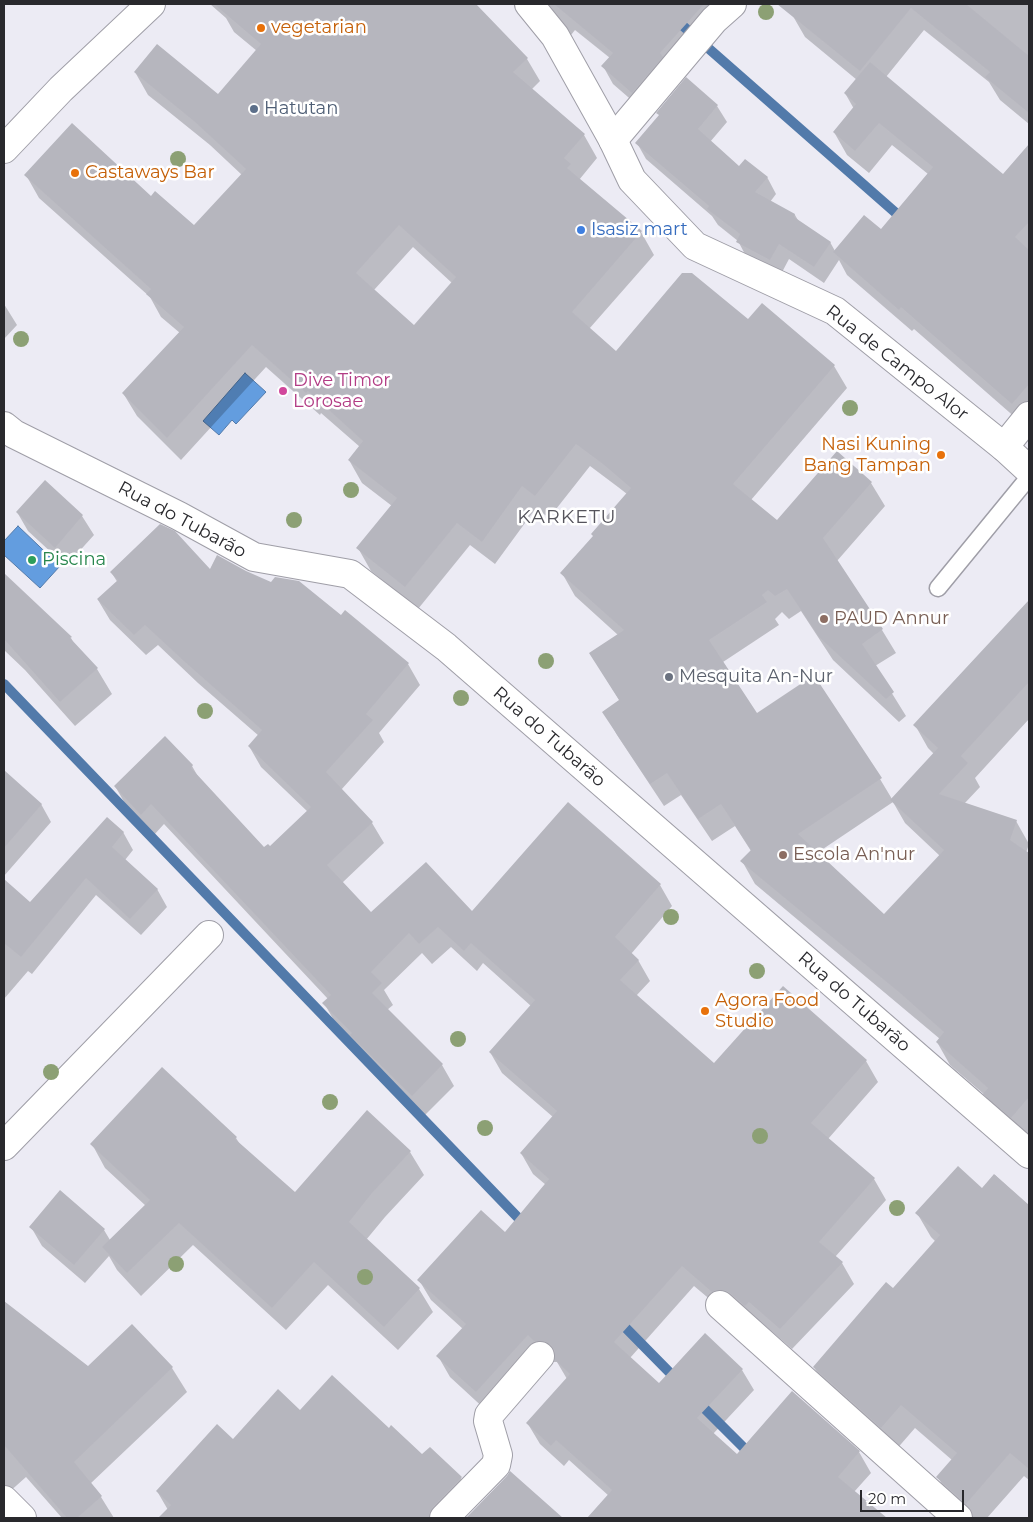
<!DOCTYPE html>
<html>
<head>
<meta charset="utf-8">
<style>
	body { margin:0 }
	#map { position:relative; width:1033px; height:1522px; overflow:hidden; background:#ecebf4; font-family:Montserrat,sans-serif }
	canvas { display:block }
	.frame { position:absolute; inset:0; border:5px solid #29292d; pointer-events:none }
	.scale { position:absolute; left:860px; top:1490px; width:104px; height:22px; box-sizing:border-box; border:2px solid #29292d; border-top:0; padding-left:6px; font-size:15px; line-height:18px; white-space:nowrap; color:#29292d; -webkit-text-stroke:4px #fff; paint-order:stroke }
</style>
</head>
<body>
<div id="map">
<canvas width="1033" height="1522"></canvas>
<div class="frame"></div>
<div class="scale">20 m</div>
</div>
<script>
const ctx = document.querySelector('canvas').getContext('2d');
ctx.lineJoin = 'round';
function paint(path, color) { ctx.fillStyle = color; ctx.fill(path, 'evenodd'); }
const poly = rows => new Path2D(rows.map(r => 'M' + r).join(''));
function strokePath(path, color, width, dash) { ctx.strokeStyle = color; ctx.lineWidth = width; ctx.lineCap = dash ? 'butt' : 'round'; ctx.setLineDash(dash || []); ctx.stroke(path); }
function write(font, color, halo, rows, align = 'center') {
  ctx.font = font + ' Montserrat,sans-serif'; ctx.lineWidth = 5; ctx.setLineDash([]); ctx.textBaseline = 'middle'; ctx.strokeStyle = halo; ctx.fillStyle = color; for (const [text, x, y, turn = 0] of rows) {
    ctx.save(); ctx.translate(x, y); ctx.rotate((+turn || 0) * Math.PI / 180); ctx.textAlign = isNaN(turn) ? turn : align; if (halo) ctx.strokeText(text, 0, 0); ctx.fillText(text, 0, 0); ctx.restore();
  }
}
const water = poly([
	[245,373,266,392,236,424,232,420,219,435,203,421,245,373],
	[18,526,60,566,40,588,4,555,4,541,18,526]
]);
const shadow = poly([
	[210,4,462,4,527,59,540,81,531,90,584,135,597,158,579,180,641,232,654,255,589,329,616,353,748,321,834,366,847,388,751,500,777,521,837,453,871,483,885,506,837,561,882,630,896,653,875,666,906,716,899,722,833,660,801,611,789,619,782,612,775,619,779,625,723,662,757,715,880,779,892,799,934,754,928,748,915,725,1029,601,1029,719,975,778,980,787,964,804,1016,821,1029,844,1026,853,1029,855,1029,1135,1025,1140,998,1117,986,1096,950,1065,937,1042,940,1039,755,884,742,861,751,851,735,826,712,841,681,795,664,806,617,735,604,712,620,701,590,653,618,635,575,596,562,573,594,537,627,494,618,487,590,466,549,518,536,508,495,564,470,545,418,609,371,571,358,548,392,506,362,483,349,460,360,447,321,413,320,415,266,367,181,460,137,416,123,393,180,333,161,317,150,297,39,198,26,175,151,198,194,227,242,175,210,145,148,95,135,72,218,96,257,51,234,32,226,18],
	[413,247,452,283,414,327,374,290],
	[893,802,905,823,940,856,884,915,817,853],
	[541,4,604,4,622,19,636,4,730,4,643,110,613,84,603,66,610,58,575,30,571,35,553,12],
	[786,4,1029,4,1029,124,1000,100,989,82,924,30,886,77,1004,176,1029,146,1029,421,1025,426,914,329,912,331,847,275,839,260,824,283,789,259,780,276,747,258,738,241,718,225,712,216,646,159,637,143,717,106,727,122,710,142,740,168,767,177,776,194,770,202,795,215,799,222,830,242,835,251,881,231,928,174,892,145,869,173,847,155,834,132,854,109,845,93,857,80,805,37],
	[4,304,17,325,4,339],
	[45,481,82,516,94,535,66,566,28,531,17,512],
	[210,571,246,572,341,617,346,612,408,664,420,685,379,733,384,742,341,790,372,823,384,843,342,883,371,914,472,913,660,885,672,906,631,954,638,960,650,981,636,996,714,1065,866,1061,878,1082,828,1139,874,1179,886,1200,835,1257,842,1263,854,1284,792,1349,761,1322,757,1326,725,1312,694,1286,630,1358,659,1385,742,1370,754,1390,713,1434,737,1456,792,1392,859,1452,871,1473,854,1492,885,1518,589,1518,609,1496,569,1460,564,1466,540,1444,528,1424,567,1379,557,1362,547,1362,488,1412,450,1377,438,1356,463,1329,431,1300,419,1280,505,1234,546,1185,533,1174,521,1153,553,1117,502,1073,490,1052,531,1006,483,963,477,971,451,947,432,964,422,953,384,990,393,1005,387,1010,442,1065,454,1086,424,1116,363,1056,357,1046,336,1024,324,1003,328,999,164,824,154,835,127,807,115,786,192,766,200,780,264,849,270,848,308,812,261,767,249,746,259,736,198,683,158,645,146,655,110,620,98,600,118,583,111,572],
	[4,575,71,638,75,645,97,669,112,694,75,726,25,670,4,650],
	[4,771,41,804,51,822,4,876],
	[123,832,133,850,125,860,157,889,167,907,141,935,96,895,32,974,28,971,4,999,4,880,30,903],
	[162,1068,236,1138,241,1146,295,1193,410,1152,424,1175,385,1217,366,1240,419,1289,433,1312,398,1350,328,1285,286,1330,193,1245,141,1296,117,1270,109,1256,85,1283,42,1246,31,1227,104,1230,110,1240,146,1206,105,1168,92,1144],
	[995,1175,1029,1206,1029,1480,1024,1476,987,1518,970,1518,951,1501,938,1477,952,1460,915,1428,895,1451,828,1391,814,1367,893,1290,936,1242,931,1237,917,1213,982,1189],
	[4,1303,88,1368,132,1325,172,1368,187,1392,90,1484,101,1497,114,1518,62,1518,26,1477,7,1494,4,1491],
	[300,1411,389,1430,423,1456,430,1448,461,1478,473,1499,454,1518,160,1518,168,1510,157,1491,233,1441],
	[510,1473,561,1518,467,1518]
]);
const stream = poly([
	[658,4,905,221],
	[4,684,527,1227],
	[617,1319,677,1380],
	[696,1400,753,1457]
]);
const building = poly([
	[214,4,476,4,528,58,513,72,585,134,564,158,571,164,567,168,642,231,572,312,616,351,682,273,692,273,748,319,762,303,835,365,733,484,777,520,837,451,872,482,823,538,883,629,862,644,894,692,886,699,819,637,787,589,775,596,768,590,762,595,767,602,709,640,757,713,814,675,882,778,798,834,884,914,944,850,890,800,938,748,913,725,1029,600,1029,682,961,756,968,763,939,794,1017,820,1010,840,1029,853,1029,1097,1011,1118,983,1094,988,1088,936,1042,944,1032,900,993,740,861,751,850,721,804,698,819,667,773,650,784,602,712,619,700,589,653,624,630,560,573,593,536,591,534,631,488,603,464,576,444,535,496,522,486,482,542,457,523,405,587,356,548,397,498,348,460,363,441,308,391,306,393,252,345,167,438,122,393,184,327,146,294,151,289,24,175,72,123,151,196,155,191,194,225,246,169,195,122,134,72,157,44,218,94,261,44],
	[399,225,456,277,414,325,356,273],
	[554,4,704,4,660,53,663,57,632,93,601,66,613,53],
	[777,4,966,4,1029,56,1029,113,985,77,990,72,911,8,860,71],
	[870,62,1003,174,1029,144,1029,222,1015,237,1029,250,1029,384,1012,404,901,307,899,310,833,252,864,215,881,229,933,167,879,123,855,151,833,132,856,104,844,93],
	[686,77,718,105,698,129,739,166,745,159,768,177,755,192,795,214,794,217,831,242,814,267,779,244,770,260,736,242,740,234,707,209,709,206,635,143,659,115,656,113],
	[45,480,83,515,55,548,16,512],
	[160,524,175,531,210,569,217,555,246,571,271,582,275,577,299,581,341,615,345,610,409,663,366,714,373,720,326,772,373,822,327,865,371,912,426,862,472,911,568,802,661,884,615,937,639,960,620,980,714,1063,783,986,867,1060,811,1123,875,1178,819,1242,843,1262,780,1329,749,1302,745,1306,730,1293,724,1290,716,1290,712,1292,682,1266,614,1342,659,1383,705,1333,743,1369,697,1418,737,1454,792,1391,860,1451,838,1477,887,1518,587,1518,612,1490,556,1440,551,1446,526,1423,570,1374,555,1360,555,1351,551,1345,542,1341,534,1341,528,1335,476,1392,436,1356,466,1324,417,1280,481,1210,505,1232,549,1179,520,1153,557,1111,489,1052,535,1000,471,943,464,951,438,927,419,944,409,933,371,972,382,983,372,993,443,1064,412,1096,350,1035,352,1033,322,1003,331,995,151,804,141,815,114,786,165,736,193,765,191,768,264,847,268,844,270,846,311,807,248,746,262,730,185,662,145,625,134,635,97,599,118,580,110,572],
	[4,573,72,637,70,638,98,668,60,702,4,639],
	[4,770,42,804,4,848],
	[107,817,124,832,112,847,158,889,130,919,86,878,21,957,4,943,4,879,30,902],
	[162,1067,237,1137,235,1139,295,1192,367,1110,411,1151,372,1193,349,1222,420,1288,384,1327,314,1262,272,1308,179,1223,127,1273,102,1247,150,1200,90,1144],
	[958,1166,982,1188,994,1174,1029,1205,1029,1469,1010,1453,966,1504,936,1477,957,1453,901,1405,881,1428,813,1367,886,1282,893,1288,940,1235,915,1213],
	[60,1190,105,1229,74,1265,29,1227],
	[4,1301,88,1366,132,1324,173,1367,74,1462,102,1496,77,1518,67,1518,4,1445],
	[332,1375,389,1428,391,1425,422,1454,430,1447,462,1477,433,1507,429,1514,429,1518,158,1518,171,1505,156,1491,217,1424,233,1439,278,1389,300,1410],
	[510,1471,563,1518,466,1518,507,1476]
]);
const service = poly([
	[938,588,1029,477]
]);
const minor = poly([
	[613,140,714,20,732,4],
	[1004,447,1029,416],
	[4,1146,209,935],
	[720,1305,958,1518],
	[4,1500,22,1518],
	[444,1518,496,1465,498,1455,488,1421,489,1415,540,1356]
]);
const tertiary = poly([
	[529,4,555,36,613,140,632,180,695,246,835,311,1004,447,1029,470],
	[4,426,14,434,179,516,254,557,350,574,446,647,1029,1154]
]);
const secondary = poly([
	[4,149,61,89,151,4]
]);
const trees = [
	[766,12],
	[178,159],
	[21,339],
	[850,408],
	[351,490],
	[294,520],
	[546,661],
	[461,698],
	[205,711],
	[671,917],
	[757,971],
	[458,1039],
	[51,1072],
	[330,1102],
	[485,1128],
	[760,1136],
	[897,1208],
	[176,1264],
	[365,1277]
];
const markers = [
	[261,28,5,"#e8710a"],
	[254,109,5,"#5c6f8a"],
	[75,173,5,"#e8710a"],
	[581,230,5,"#3f7fe0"],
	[283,391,5,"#d1479c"],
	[941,455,5,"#e8710a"],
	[32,560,5,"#2e9e5b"],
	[824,619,5,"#8d6e63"],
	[669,677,5,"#6b7280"],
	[783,855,5,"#8d6e63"],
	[705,1011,5,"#e8710a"]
];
const foodNames = [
	["vegetarian",271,28],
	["Castaways Bar",85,173],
	["Nasi Kuning",931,445,"right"],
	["Bang Tampan",931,466,"right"],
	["Agora Food",715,1001],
	["Studio",715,1022]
];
const serviceNames = [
	["Hatutan",264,109]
];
const shopNames = [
	["Isasiz mart",591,230]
];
const streetNames = [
	["Rua de Campo Alor",897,363,38],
	["Rua do Tubarão",182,520,28],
	["Rua do Tubarão",549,737,41],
	["Rua do Tubarão",854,1002,41]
];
const hotelNames = [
	["Dive Timor",293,381],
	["Lorosae",293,402]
];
const leisureNames = [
	["Piscina",42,560]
];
const educationNames = [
	["PAUD Annur",834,619],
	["Escola An'nur",793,855]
];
const worshipNames = [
	["Mesquita An-Nur",679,677]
];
const neighbourhoodNames = [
	["KARKETU",567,517]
];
paint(water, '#639ddf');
strokePath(water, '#527aaa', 1);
paint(shadow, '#0003');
strokePath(stream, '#527aaa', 10);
paint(building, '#b6b6be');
strokePath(service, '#9f9ea7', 19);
strokePath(minor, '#9f9ea7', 30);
strokePath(tertiary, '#9f9ea7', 30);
strokePath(secondary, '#9f9ea7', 30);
strokePath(service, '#fff', 16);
strokePath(minor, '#fff', 28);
strokePath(tertiary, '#fff', 28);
strokePath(secondary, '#fff', 28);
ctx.fillStyle = '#8ca074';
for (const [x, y] of trees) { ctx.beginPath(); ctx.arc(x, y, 8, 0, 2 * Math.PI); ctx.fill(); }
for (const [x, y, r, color] of markers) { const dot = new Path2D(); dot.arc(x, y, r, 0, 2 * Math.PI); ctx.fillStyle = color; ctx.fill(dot); strokePath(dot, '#fff', 2); }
write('18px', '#c56008', '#fff', foodNames, 'left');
write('18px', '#4e5e75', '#fff', serviceNames, 'left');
write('18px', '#366cbe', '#fff', shopNames, 'left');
write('18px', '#29292d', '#fff', streetNames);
write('18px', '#b23c85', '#fff', hotelNames, 'left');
write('18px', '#27864d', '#fff', leisureNames, 'left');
write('18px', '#785e54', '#fff', educationNames, 'left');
write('18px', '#5b616d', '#fff', worshipNames, 'left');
ctx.letterSpacing = '1px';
write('19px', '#55545c', '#fff', neighbourhoodNames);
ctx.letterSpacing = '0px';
</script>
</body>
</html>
